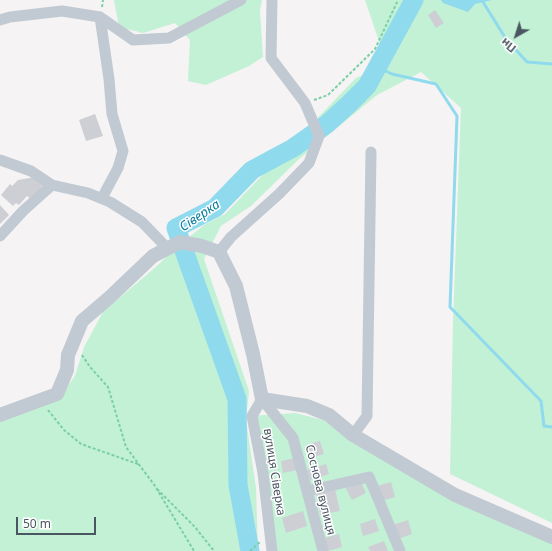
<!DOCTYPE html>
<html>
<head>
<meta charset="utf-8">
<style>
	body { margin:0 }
	#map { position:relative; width:552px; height:551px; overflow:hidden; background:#f5f3f3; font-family:"Noto Sans",sans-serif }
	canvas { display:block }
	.north { position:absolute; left:496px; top:16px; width:40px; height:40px; -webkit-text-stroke:3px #fff; paint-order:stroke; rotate:219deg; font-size:11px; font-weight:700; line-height:16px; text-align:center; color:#4a5661 }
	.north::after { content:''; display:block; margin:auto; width:14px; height:18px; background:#4a5661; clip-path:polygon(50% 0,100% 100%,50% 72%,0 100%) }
	.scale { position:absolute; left:16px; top:517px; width:80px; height:18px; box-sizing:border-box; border:2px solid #4a5661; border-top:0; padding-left:5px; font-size:12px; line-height:14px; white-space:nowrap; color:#4a5661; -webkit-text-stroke:3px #fff; paint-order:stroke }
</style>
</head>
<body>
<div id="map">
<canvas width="552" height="551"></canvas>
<div class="north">Пн</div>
<div class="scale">50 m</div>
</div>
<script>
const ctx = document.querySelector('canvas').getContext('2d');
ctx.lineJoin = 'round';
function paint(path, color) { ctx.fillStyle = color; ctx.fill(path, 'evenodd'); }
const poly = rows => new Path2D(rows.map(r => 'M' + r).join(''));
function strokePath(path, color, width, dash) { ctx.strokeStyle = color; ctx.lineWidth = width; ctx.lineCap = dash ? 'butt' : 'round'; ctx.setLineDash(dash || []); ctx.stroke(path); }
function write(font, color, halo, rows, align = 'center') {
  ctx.font = font + ' "Noto Sans",sans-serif'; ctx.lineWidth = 3; ctx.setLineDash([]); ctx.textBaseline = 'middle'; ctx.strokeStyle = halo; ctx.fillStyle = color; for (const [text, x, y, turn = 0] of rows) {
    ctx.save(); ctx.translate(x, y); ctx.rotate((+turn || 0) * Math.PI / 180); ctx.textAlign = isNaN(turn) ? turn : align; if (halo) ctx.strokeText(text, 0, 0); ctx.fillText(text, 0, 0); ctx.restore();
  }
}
const green = poly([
	[114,0,262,0,260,10,263,57,249,66,206,85,188,81,190,40,175,23,143,33,119,27],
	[365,0,552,0,552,523,450,474,453,323,461,108,421,72,377,95,299,159,251,206,221,226,204,259,249,391,246,420,256,488,258,551,0,551,0,419,61,395,75,376,84,347,103,312,158,265,170,253,204,225,225,214,356,78,387,65],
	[295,413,323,420,454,497,552,537,552,551,272,551,252,416]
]);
const water = poly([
	[441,0,492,0,475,4,468,12,443,3]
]);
const stream = poly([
	[483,2,506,39,527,62,552,64],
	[377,67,392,74,436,84,457,116,450,307,541,401,544,426,552,427]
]);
const river = poly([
	[250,551,238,485,237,399,176,228,215,208,252,170,293,148,327,124,349,104,367,86,414,0]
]);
const building = poly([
	[435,10,444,23,436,28,428,15],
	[95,114,103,136,86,141,79,120],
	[35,177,44,184,31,199,27,196,19,205,16,203,13,206,1,195,10,184,12,186,18,180],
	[0,205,9,215,0,224],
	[320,441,324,454,310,458,306,445],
	[295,458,297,470,283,473,281,461],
	[326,464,329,474,310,480,307,470],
	[360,480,366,493,352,500,345,487],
	[391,482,395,497,382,501,377,486],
	[335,489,340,511,320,515,316,493],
	[303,511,307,526,286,533,282,518],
	[375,519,379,531,363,536,360,524],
	[408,520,412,534,398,539,393,525],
	[339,534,342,547,327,551,324,538],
	[384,541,388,551,370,551,368,547]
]);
const path = poly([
	[102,7,103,0],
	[314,100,328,95,375,49,398,0],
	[82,355,90,367,108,387,126,447,155,486,194,551],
	[48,410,64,430,81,444,138,464],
	[157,489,195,527,214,551],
	[250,551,261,541]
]);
const minor = poly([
	[100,17,109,79,112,114,123,151,118,168,102,198],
	[0,20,10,17,62,11,100,17,133,40,169,38,241,0],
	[0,160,31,171,52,185,88,193,110,202,142,222,168,249],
	[0,236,23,211,52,185],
	[219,252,231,237,279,194,309,163,319,136,305,103,271,58,272,0],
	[353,435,367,416,371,152],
	[307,491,369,477,400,551],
	[272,551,263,473,252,416,262,399,293,438,323,551]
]);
const tertiary = poly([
	[0,415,57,394,67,370,68,355,82,321,110,297,153,256,180,242,202,246,219,252,236,286,253,354,262,399,307,406,329,415,353,435,455,495,552,537]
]);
const streetNames = [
	["вулиця Сіверка",274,472,81],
	["Соснова вулиця",320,490,76]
];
const waterNames = [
	["Сіверка",200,216,-34]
];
paint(green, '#c3f1d5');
paint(water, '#90daee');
strokePath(stream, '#90daee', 3);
strokePath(river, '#90daee', 19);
paint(building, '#cdcfd5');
strokePath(path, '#7ad0a6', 2, [3, 2]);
strokePath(minor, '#c1cad2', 11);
strokePath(tertiary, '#c1cad2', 14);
write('12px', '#4a5661', '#fff', streetNames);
write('italic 13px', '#0c7c9b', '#fff', waterNames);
</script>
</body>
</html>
